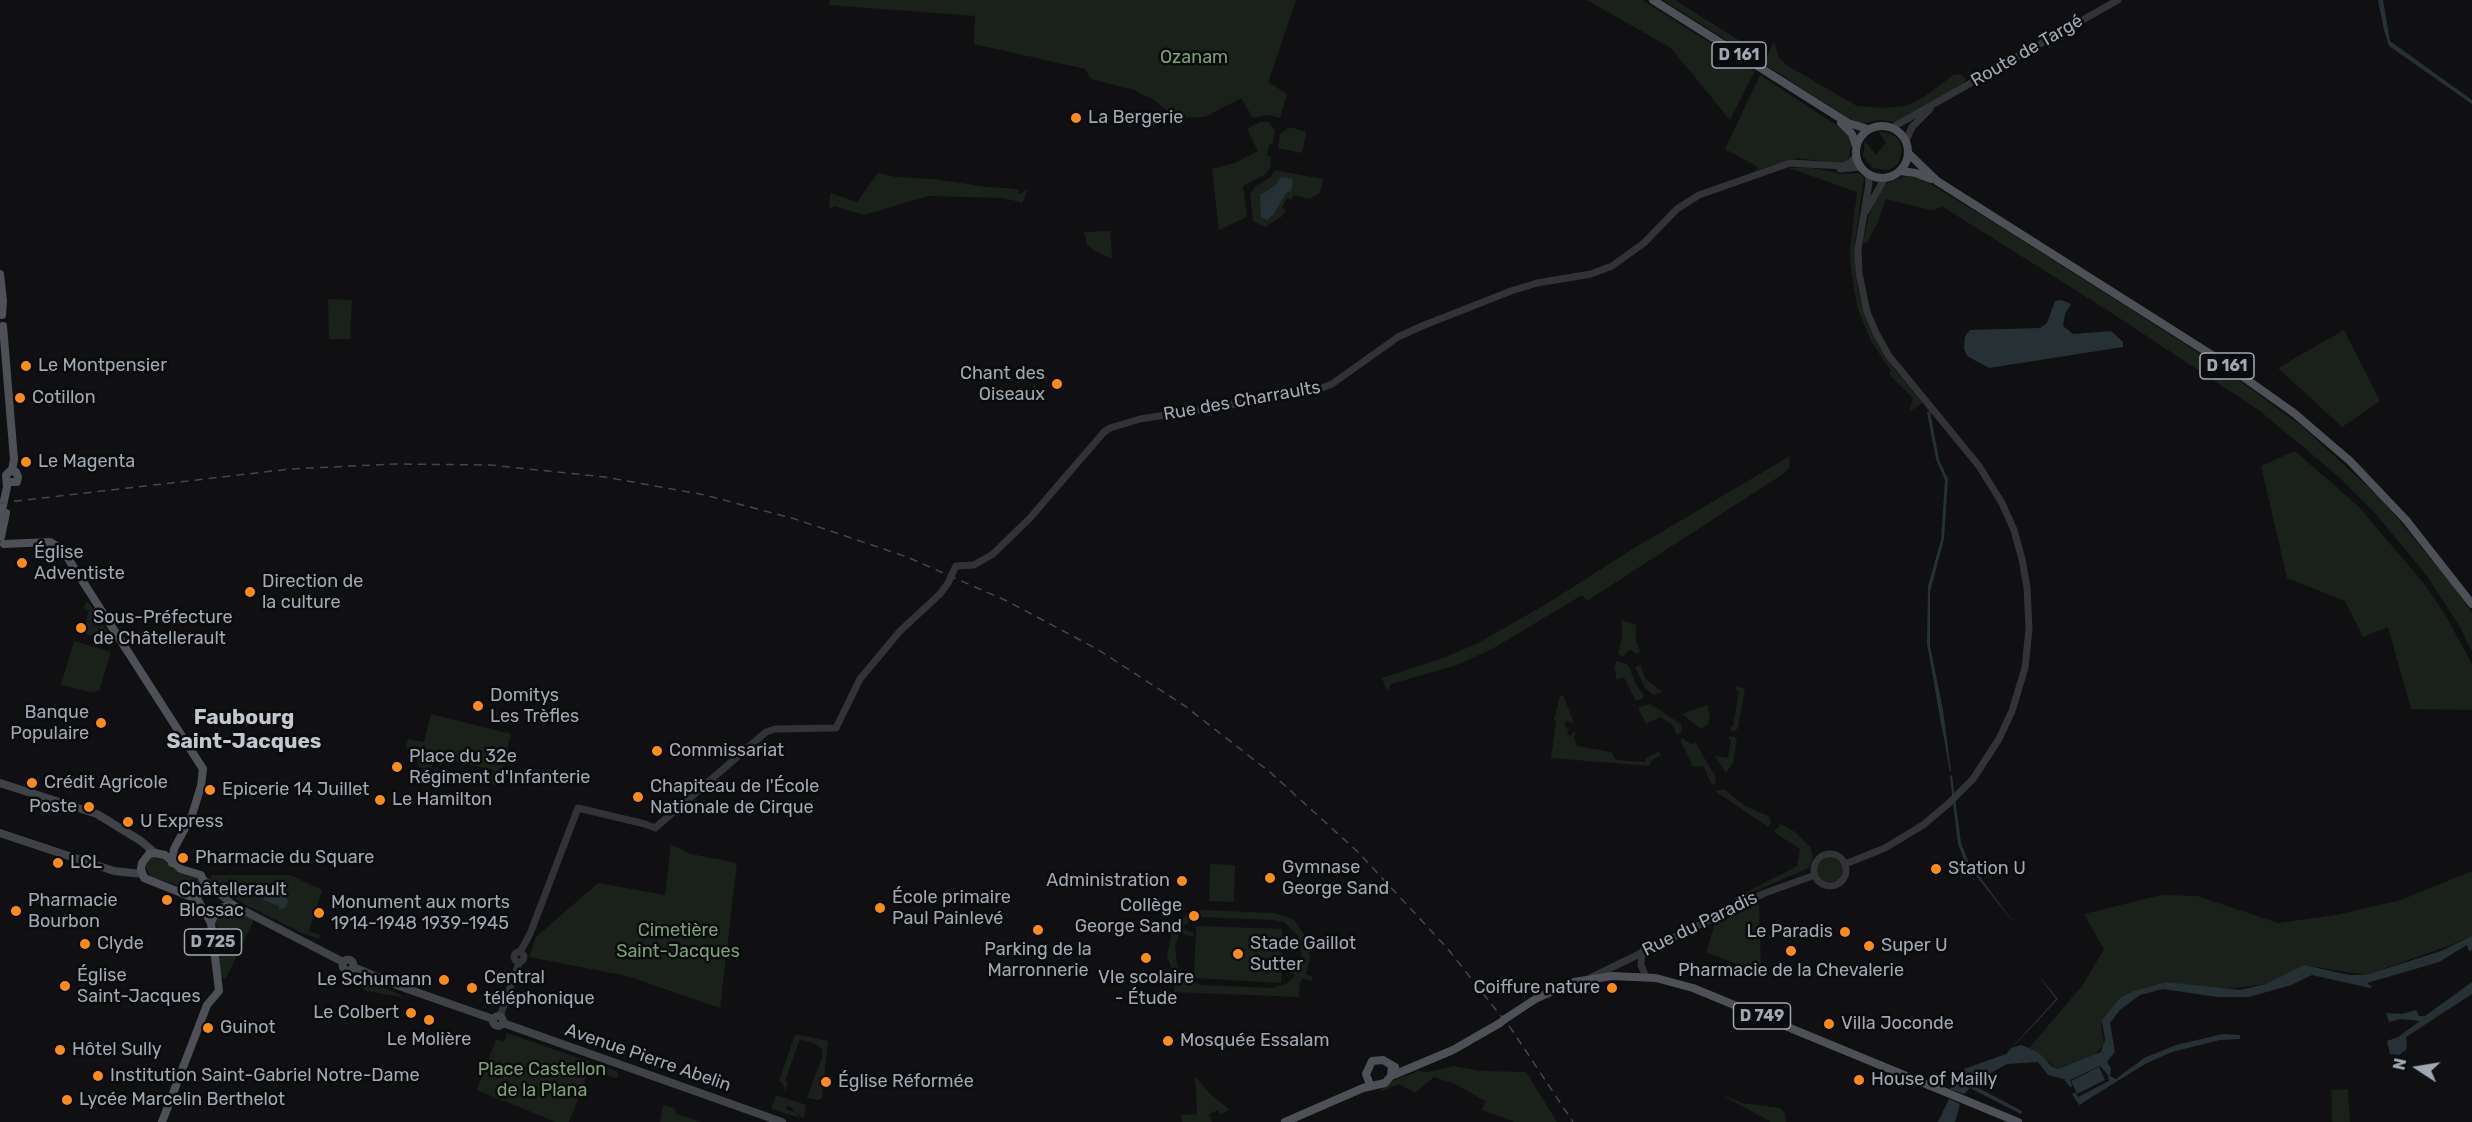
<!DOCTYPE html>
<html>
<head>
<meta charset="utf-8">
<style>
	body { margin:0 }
	#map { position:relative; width:2472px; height:1122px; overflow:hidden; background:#101012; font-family:Rubik,sans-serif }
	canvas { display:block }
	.north { position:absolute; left:2388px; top:1038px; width:60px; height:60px; -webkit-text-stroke:4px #0b0b0d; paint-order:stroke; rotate:282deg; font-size:16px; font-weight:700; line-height:24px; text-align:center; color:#a0a9b3 }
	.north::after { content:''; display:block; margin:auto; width:21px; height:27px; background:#a0a9b3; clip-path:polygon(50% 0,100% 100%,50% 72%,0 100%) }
</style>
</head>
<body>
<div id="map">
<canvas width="2472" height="1122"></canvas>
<div class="north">N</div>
</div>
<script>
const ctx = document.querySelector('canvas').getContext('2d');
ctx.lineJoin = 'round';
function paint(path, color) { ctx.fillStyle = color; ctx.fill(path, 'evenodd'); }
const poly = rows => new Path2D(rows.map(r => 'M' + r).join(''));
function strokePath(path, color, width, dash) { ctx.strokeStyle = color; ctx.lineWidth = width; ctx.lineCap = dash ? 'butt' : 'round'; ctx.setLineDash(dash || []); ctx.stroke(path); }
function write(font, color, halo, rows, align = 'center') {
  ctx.font = font + ' Rubik,sans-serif'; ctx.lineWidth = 5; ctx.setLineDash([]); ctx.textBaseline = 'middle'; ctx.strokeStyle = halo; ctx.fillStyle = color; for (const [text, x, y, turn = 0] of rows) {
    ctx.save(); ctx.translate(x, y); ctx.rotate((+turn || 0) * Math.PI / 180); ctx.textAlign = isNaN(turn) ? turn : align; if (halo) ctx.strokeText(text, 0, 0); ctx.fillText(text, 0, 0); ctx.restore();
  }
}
const green = poly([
	[830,0,1296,0,1268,82,1287,94,1280,118,1267,115,1253,118,1241,98,1205,117,1176,118,1154,100,1138,93,1135,90,1091,79,1085,69,974,44,975,16,829,5],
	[1587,0,1642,0,1755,71,1730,120,1671,48],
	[1663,0,1675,0,1761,54,1758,60],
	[1774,41,1779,58,1788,66,1857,106,1881,108,1905,106,1924,97,1953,75,1960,74,1966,79,1963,84,1896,122,1878,120,1862,124,1853,121,1764,64],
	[1760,75,1845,131,1852,142,1848,161,1838,163,1796,158,1755,171,1758,167,1725,149],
	[1260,122,1269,122,1275,131,1273,143,1269,145,1267,156,1271,157,1270,168,1266,174,1243,186,1247,217,1219,230,1212,169,1235,163,1258,151,1247,129],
	[1290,127,1306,132,1302,153,1278,148,1280,134],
	[1878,131,1892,134,1899,140,1902,149,1898,164,1889,170,1872,168,1863,156,1865,141,1876,155,1886,143],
	[1809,167,1841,174,1859,173,1864,178,1855,242,1855,273,1859,295,1865,318,1876,341,1893,368,1923,403,1910,411,1913,398,1889,374,1891,371,1871,341,1857,307,1851,270,1850,250,1857,192,1789,168],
	[1275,170,1323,179,1320,193,1310,199,1294,195,1291,200,1287,198,1282,208,1286,210,1281,217,1265,227,1253,221,1250,195,1255,186,1270,178],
	[878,173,896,177,934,179,987,187,1006,188,1019,190,1018,194,1021,194,1028,189,1022,204,1020,202,1003,198,928,196,864,215,834,206,829,210,830,193,857,202],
	[1906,176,1917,177,1939,189,2001,227,2218,365,2303,427,2382,500,2455,588,2472,613,2472,652,2460,627,2427,576,2375,513,2338,476,2260,411,2107,310,1943,207,1931,210,1886,199,1877,224,1867,243,1863,242,1870,211,1880,190,1887,183],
	[1110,231,1111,241,1112,259,1095,251,1087,245,1085,236,1084,232],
	[328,299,352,300,350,339,329,339],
	[2344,330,2380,401,2342,427,2278,368],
	[2295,451,2358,506,2426,586,2446,616,2472,664,2472,710,2411,709,2388,627,2363,637,2345,601,2287,578,2261,466],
	[1790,456,1789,468,1783,474,1587,601,1582,595,1492,649,1457,665,1391,684,1387,691,1382,678,1446,657,1478,643,1543,606,1636,547],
	[86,602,89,603,114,642,113,646,106,644,107,641,83,633,89,610,84,608],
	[1622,620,1636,625,1636,640,1640,652,1636,654,1632,650,1628,651,1623,657,1618,654,1622,637],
	[74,641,111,652,99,691,96,690,95,693,61,685],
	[1616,661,1626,664,1630,668,1635,683,1644,695,1642,699,1636,701,1624,677,1616,679,1616,671,1614,671],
	[1641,665,1645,678,1662,692,1653,695,1645,688,1635,667],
	[1737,686,1745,689,1738,728,1735,731,1730,730,1731,726,1733,726,1739,691,1736,690],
	[1563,695,1574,723,1566,721,1564,725,1569,729,1567,734,1571,736,1573,732,1576,733,1574,738,1577,746,1612,752,1614,758,1618,760,1645,762,1646,758,1659,751,1661,755,1651,761,1650,766,1551,758,1556,721,1554,720,1560,696],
	[1650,704,1681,724,1682,731,1677,735,1672,724,1660,717,1646,724,1638,708],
	[1707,705,1710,715,1708,724,1701,729,1682,714],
	[431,714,511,734,498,785,490,784,493,770,434,757,431,770,419,767,416,756,406,747,408,739,424,742],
	[1729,736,1735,737,1737,740,1733,763,1726,773,1715,756,1728,758,1731,740,1729,739],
	[1684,738,1686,742,1689,741,1691,744,1695,742,1716,778,1715,783,1712,785,1703,766,1693,767,1680,740],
	[1724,789,1744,805,1770,817,1771,823,1768,827,1715,791],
	[1781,824,1795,832,1810,847,1813,857,1809,868,1734,900,1733,899,1797,866,1800,849,1774,832],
	[671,845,691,854,737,863,720,1008,627,976,529,957,536,937,598,883,665,895],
	[155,857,164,859,175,869,196,875,201,882,199,890,192,893,171,883,150,877,145,865,151,858],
	'1818 870a12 12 0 1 1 24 0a12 12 0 1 1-24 0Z',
	[1210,864,1235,865,1234,902,1209,901],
	[2472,871,2472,936,2451,945,2366,975,2304,965,2266,984,2225,989,2166,982,2134,991,2101,1025,2104,1044,2095,1055,2058,1069,2029,1048,2082,986,2104,949,2084,914,2161,895,2197,896,2278,923,2336,915,2401,900],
	[212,875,290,875,322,890,309,931,320,935,319,939,302,933,242,903,213,883,210,879],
	[1759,903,1761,968,1739,965,1706,952,1715,924],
	[231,907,254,920,226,978,220,977,216,918,217,914],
	[1200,910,1274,913,1293,919,1306,937,1310,958,1306,974,1313,977,1311,981,1303,978,1300,983,1299,997,1174,992,1175,978,1167,956,1172,931,1167,929,1169,924,1175,926,1187,915],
	[1200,917,1274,920,1285,923,1298,936,1302,956,1298,971,1285,967,1283,970,1296,975,1286,984,1272,988,1201,985,1188,980,1177,966,1175,946,1179,933,1192,937,1194,933,1181,928,1190,921],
	[1196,926,1282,929,1281,983,1194,978],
	[354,975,401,995,401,997,366,991,352,978],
	[507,1033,616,1071,619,1076,615,1078,589,1070,569,1122,556,1122,477,1090,496,1039,504,1042],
	[795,1034,828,1041,822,1098,818,1100,807,1098,822,1057,822,1049,815,1044,800,1039,785,1081,788,1082,785,1091,783,1084,779,1081],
	[1454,1066,1481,1071,1526,1072,1557,1122,1515,1122,1482,1110,1485,1101,1455,1084,1434,1077,1415,1093,1399,1084,1380,1092,1382,1087,1399,1078,1419,1071,1428,1072],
	[1195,1076,1209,1093,1230,1110,1220,1114,1218,1110,1209,1114,1212,1122,1182,1122,1181,1115,1197,1114],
	[2348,1089,2350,1122,2332,1122,2331,1090],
	[1720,1094,1742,1103,1780,1108,1785,1113,1786,1122,1771,1122],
	[776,1095,806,1105,804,1117,801,1117,788,1105,785,1109,795,1112,800,1118,771,1109],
	[663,1105,675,1108,676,1114,702,1122,660,1122]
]);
const water = poly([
	[2378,0,2383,0,2390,41,2472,100,2472,104,2389,46,2384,30],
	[1281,177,1293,179,1291,191,1286,193,1274,214,1267,220,1261,217,1260,195,1275,186],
	[2062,300,2071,304,2065,314,2063,326,2073,334,2111,331,2123,342,2123,347,1989,368,1967,356,1964,349,1965,336,1970,330,2040,328,2047,323,2055,301],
	[1930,411,1939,460,1948,479,1944,539,1930,592,1930,646,1943,710,1951,771,1950,772,1927,644,1928,586,1941,540,1945,480,1936,459,1927,412],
	[1952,775,1961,843,1968,861,2017,927,1965,862,1958,844,1950,777],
	[264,893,282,895,288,900,286,907,279,910,279,906,263,900],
	[2472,936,2472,950,2469,951,2467,945,2439,962,2367,983,2372,987,2370,988,2312,975,2291,985,2249,997,2217,997,2163,989,2140,995,2120,1010,2110,1023,2115,1052,2107,1062,2111,1068,2110,1076,2116,1079,2144,1058,2176,1045,2223,1034,2240,1035,2240,1039,2220,1040,2172,1052,2145,1064,2079,1105,2072,1094,2075,1092,2078,1097,2109,1081,2108,1075,2100,1066,2070,1080,2072,1086,2070,1087,2064,1079,2048,1075,2038,1062,2007,1064,1971,1084,2022,1111,2021,1114,1970,1088,1964,1094,1950,1089,1964,1069,2006,1054,2056,999,2035,971,2058,999,2012,1048,2021,1045,2029,1048,2039,1053,2051,1066,2058,1069,2101,1052,2105,1040,2102,1020,2121,997,2134,991,2166,982,2240,990,2266,984,2304,965,2349,975,2366,975,2441,951],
	[2472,982,2472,994,2406,1037,2407,1046,2406,1050,2399,1055,2390,1054,2387,1041,2398,1037,2420,1021,2401,1019,2389,1022,2386,1013,2402,1014,2416,1010,2419,1016,2425,1016],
	[2099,1067,2105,1080,2077,1094,2071,1081],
	[1949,1099,1960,1104,1955,1122,1938,1122]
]);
const stream = poly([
	[1935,684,1943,730]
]);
const tertiary = poly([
	[1893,127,2118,0],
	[1906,141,1912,127,1930,109],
	[1840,169,1861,167],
	[1866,211,1885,178],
	[953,572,956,566,974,565,993,554,1030,518,1104,432,1110,428,1140,419,1301,394,1322,388,1332,384,1398,337,1422,326,1511,291,1537,283,1591,274,1612,266,1644,243,1677,209,1699,195,1790,163,1843,166,1850,163,1856,156],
	'1814 870a16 16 0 1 1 32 0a16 16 0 1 1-32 0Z',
	[1845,864,1885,848,1923,825,1948,804,1973,779,1999,739,2012,711,2025,668,2029,629,2027,587,2022,559,2014,530,2002,503,1979,466,1889,356,1876,333,1867,312,1859,273,1858,249,1869,183,1868,174],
	'514 957a5 5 0 1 1 10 0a5 5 0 1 1-10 0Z',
	[520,952,530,934,578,808,645,824,655,828,766,732,775,729,836,728,860,679,900,631,940,594,948,583],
	[1642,952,1641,965,1646,977],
	[1590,978,1765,893,1815,875],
	[500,1016,519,963]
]);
const secondary = poly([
	[0,783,97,814,141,841,155,853],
	[0,833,114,871,142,874],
	[205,881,233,905,343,962],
	'342.5 965a5.5 5.5 0 1 1 11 0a5.5 5.5 0 1 1-11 0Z',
	[353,967,399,986,493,1019],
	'493 1021a5 5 0 1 1 10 0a5 5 0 1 1-10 0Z',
	[503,1023,782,1122]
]);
const primary = poly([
	[1653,0,1848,123,1868,129],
	[1841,123,1852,134,1856,146],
	'1856 152a26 26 0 1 1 52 0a26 26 0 1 1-52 0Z',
	[1908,153,1937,181,2215,357,2294,413,2350,461,2406,520,2472,604],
	[1900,171,1916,173,1931,179],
	[0,274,3,301,2,315],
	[3,326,14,459,12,471],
	[0,519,7,487,6,475,10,471,16,472,18,477,17,482,8,482],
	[1,537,6,513],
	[4,544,50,542,62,549,203,769,201,786,192,815,174,849,172,863],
	[155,853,165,855,181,869,201,875,205,885,202,892,196,897,189,896,144,878,141,869,142,863,149,854,155,853],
	[211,923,217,909,233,905],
	[1505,1019,1537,998,1574,982,1612,976,1656,978,1693,988,2018,1122],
	[1391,1076,1453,1050,1500,1023],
	[1370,1085,1366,1074,1372,1061,1383,1060,1395,1067],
	[162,1122,207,1005,219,991,211,923,196,897],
	[1285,1122,1363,1088,1385,1083,1391,1076,1392,1066]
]);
const rail = poly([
	[0,503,290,469,395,464,490,465,605,477,705,495,795,519,907,557,1007,601,1097,649,1185,706,1271,773,1358,852,1447,948,1512,1030,1573,1122]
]);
const tertiaryBridge = poly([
	[948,583,953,572]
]);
const primaryBridge = poly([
	[1500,1023,1505,1019]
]);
const markers = [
	[1076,118,6,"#fb8a1f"],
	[26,366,6,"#fb8a1f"],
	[1057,384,6,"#fb8a1f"],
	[20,398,6,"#fb8a1f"],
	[26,462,6,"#fb8a1f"],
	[22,563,6,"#fb8a1f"],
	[250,592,6,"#fb8a1f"],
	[81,628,6,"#fb8a1f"],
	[478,706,6,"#fb8a1f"],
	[101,723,6,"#fb8a1f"],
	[657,751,6,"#fb8a1f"],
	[397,767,6,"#fb8a1f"],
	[32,783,6,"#fb8a1f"],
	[210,790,6,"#fb8a1f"],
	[638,797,6,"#fb8a1f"],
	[380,800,6,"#fb8a1f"],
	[89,807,6,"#fb8a1f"],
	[128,822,6,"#fb8a1f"],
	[183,858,6,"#fb8a1f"],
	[58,863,6,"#fb8a1f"],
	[1936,869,6,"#fb8a1f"],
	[1270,878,6,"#fb8a1f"],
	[1182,881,6,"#fb8a1f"],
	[167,900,6,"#fb8a1f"],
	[880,908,6,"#fb8a1f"],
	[16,911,6,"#fb8a1f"],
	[319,913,6,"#fb8a1f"],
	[1194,916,6,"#fb8a1f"],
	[1038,930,6,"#fb8a1f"],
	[1845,932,6,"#fb8a1f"],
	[85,944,6,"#fb8a1f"],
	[1869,946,6,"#fb8a1f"],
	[1791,951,6,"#fb8a1f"],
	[1238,954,6,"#fb8a1f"],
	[1146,958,6,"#fb8a1f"],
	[444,980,6,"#fb8a1f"],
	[65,986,6,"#fb8a1f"],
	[472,988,6,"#fb8a1f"],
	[1612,988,6,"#fb8a1f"],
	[411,1013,6,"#fb8a1f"],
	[429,1020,6,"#fb8a1f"],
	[1829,1024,6,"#fb8a1f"],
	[208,1028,6,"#fb8a1f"],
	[1168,1041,6,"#fb8a1f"],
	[60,1050,6,"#fb8a1f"],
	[98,1076,6,"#fb8a1f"],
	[1859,1080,6,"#fb8a1f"],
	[826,1082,6,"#fb8a1f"],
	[67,1100,6,"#fb8a1f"]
];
const shields = [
	[1739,55,54],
	[2227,366,54],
	[213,942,57],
	[1762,1016,57]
];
const shieldNames = [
	["D 161",1739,55],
	["D 161",2227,366],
	["D 725",213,942],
	["D 749",1762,1016]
];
const streetNames = [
	["Route de Targé",2027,51,-30],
	["Rue des Charraults",1242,401,-10],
	["Rue du Paradis",1700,924,-26],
	["Avenue Pierre Abelin",648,1058,19]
];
const parkNames = [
	["Ozanam",1194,58],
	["Cimetière",678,931],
	["Saint-Jacques",678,952],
	["Place Castellon",542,1070],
	["de la Plana",542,1091]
];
const poiNames = [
	["La Bergerie",1088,118],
	["Le Montpensier",38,366],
	["Chant des",1045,374,"right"],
	["Oiseaux",1045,395,"right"],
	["Cotillon",32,398],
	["Le Magenta",38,462],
	["Église",34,553],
	["Adventiste",34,574],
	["Direction de",262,582],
	["la culture",262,603],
	["Sous-Préfecture",93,618],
	["de Châtellerault",93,639],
	["Domitys",490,696],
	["Les Trèfles",490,717],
	["Banque",89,713,"right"],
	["Populaire",89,734,"right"],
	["Commissariat",669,751],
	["Place du 32e",409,757],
	["Régiment d'Infanterie",409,778],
	["Crédit Agricole",44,783],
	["Chapiteau de l'École",650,787],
	["Nationale de Cirque",650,808],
	["Epicerie 14 Juillet",222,790],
	["Le Hamilton",392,800],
	["Poste",77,807,"right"],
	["U Express",140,822],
	["Pharmacie du Square",195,858],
	["LCL",70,863],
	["Gymnase",1282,868],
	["George Sand",1282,889],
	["Station U",1948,869],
	["Administration",1170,881,"right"],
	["Châtellerault",179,890],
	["Blossac",179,911],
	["École primaire",892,898],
	["Paul Painlevé",892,919],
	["Pharmacie",28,901],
	["Bourbon",28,922],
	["Monument aux morts",331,903],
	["1914-1948 1939-1945",331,924],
	["Collège",1182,906,"right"],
	["George Sand",1182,927,"right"],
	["Le Paradis",1833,932,"right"],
	["Clyde",97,944],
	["Stade Gaillot",1250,944],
	["Sutter",1250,965],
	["Super U",1881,946],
	["Parking de la",1038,950,"center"],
	["Marronnerie",1038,971,"center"],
	["Pharmacie de la Chevalerie",1791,971,"center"],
	["Église",77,976],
	["Saint-Jacques",77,997],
	["Central",484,978],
	["téléphonique",484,999],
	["VIe scolaire",1146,978,"center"],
	["- Étude",1146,999,"center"],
	["Le Schumann",432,980,"right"],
	["Coiffure nature",1600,988,"right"],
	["Le Colbert",399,1013,"right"],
	["Villa Joconde",1841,1024],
	["Guinot",220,1028],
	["Le Molière",429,1040,"center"],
	["Mosquée Essalam",1180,1041],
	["Hôtel Sully",72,1050],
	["Institution Saint-Gabriel Notre-Dame",110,1076],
	["House of Mailly",1871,1080],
	["Église Réformée",838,1082],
	["Lycée Marcelin Berthelot",79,1100]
];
const quarterNames = [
	["Faubourg",244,718],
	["Saint-Jacques",244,742]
];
paint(green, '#1a211a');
paint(water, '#263136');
strokePath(stream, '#263136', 1.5);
strokePath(tertiary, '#313337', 7);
strokePath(secondary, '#3f4247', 8);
strokePath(primary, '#4d5056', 8);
strokePath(rail, '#44474c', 1.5, [8, 6]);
strokePath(tertiaryBridge, '#313337', 7);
strokePath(primaryBridge, '#4d5056', 8);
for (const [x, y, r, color] of markers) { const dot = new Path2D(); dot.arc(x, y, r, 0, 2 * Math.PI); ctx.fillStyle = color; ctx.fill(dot); strokePath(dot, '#0b0b0d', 2); }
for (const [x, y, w] of shields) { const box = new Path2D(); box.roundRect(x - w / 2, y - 13, w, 26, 4.5); ctx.fillStyle = '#0b0b0d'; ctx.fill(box); strokePath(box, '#a0a9b3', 1.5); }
write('bold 16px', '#a0a9b3', null, shieldNames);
write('18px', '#a0a9b3', '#0b0b0d', streetNames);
write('18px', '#7ba076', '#0b0b0d', parkNames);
write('18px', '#a0a9b3', '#0b0b0d', poiNames, 'left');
write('bold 21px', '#c2c8cf', '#0b0b0d', quarterNames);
</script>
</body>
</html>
